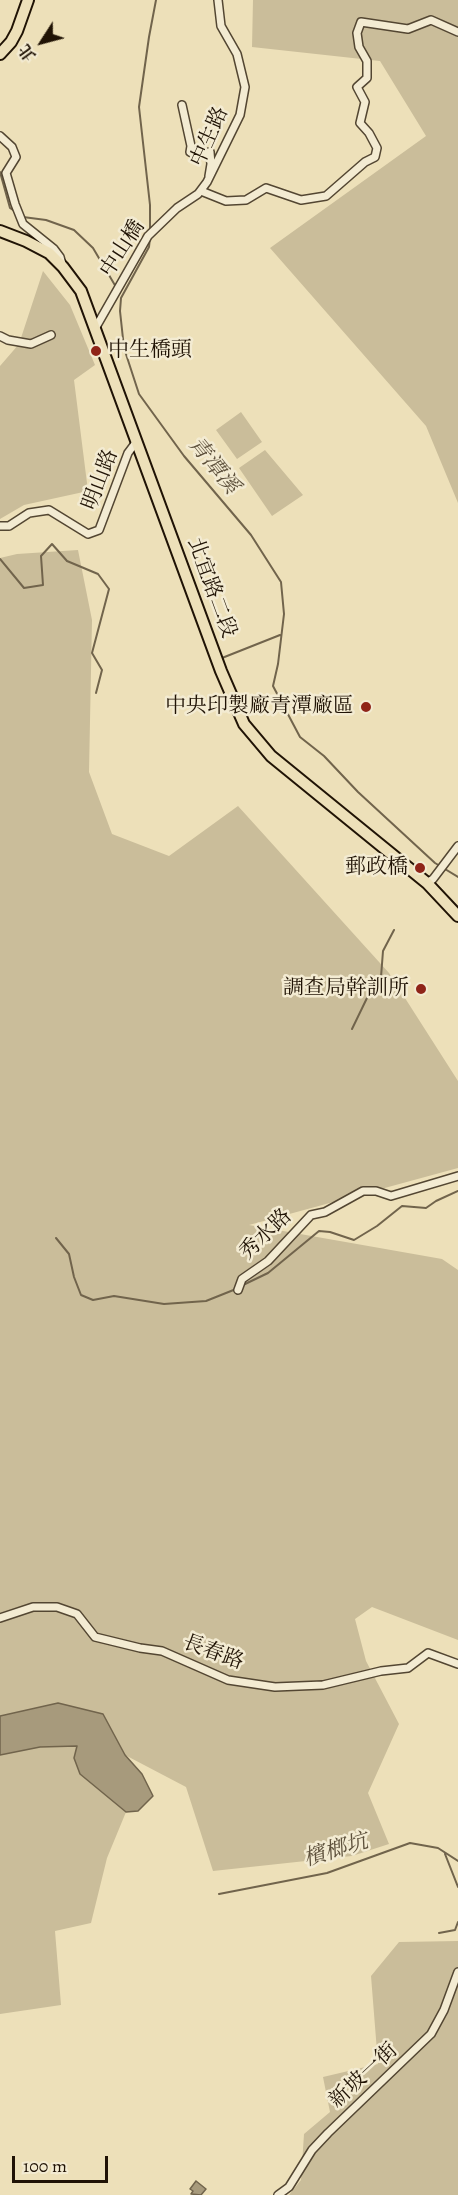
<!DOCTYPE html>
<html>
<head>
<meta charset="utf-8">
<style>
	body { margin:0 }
	#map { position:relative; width:458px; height:2195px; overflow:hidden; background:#ede0b9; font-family:Alegreya,"Noto Serif TC",serif }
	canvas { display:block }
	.north { position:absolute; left:12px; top:12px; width:60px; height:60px; -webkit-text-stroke:4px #f3ebd2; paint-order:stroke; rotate:234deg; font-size:16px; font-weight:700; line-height:24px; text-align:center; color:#201305 }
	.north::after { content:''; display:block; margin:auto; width:21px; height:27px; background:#201305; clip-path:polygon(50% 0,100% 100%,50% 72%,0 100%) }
	.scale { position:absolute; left:12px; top:2156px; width:96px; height:27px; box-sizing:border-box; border:3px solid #201305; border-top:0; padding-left:8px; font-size:18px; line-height:21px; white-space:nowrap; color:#201305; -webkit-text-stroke:4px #f3ebd2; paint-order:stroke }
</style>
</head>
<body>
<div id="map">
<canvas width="458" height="2195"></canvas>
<div class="north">北</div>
<div class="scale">100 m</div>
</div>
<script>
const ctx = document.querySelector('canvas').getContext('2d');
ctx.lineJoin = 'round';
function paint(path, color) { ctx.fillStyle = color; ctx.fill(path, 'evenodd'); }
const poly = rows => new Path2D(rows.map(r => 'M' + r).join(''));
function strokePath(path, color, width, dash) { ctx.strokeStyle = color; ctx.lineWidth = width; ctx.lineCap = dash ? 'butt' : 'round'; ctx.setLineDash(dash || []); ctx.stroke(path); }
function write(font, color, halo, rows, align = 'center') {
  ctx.font = font + ' Alegreya,"Noto Serif TC",serif'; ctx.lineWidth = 5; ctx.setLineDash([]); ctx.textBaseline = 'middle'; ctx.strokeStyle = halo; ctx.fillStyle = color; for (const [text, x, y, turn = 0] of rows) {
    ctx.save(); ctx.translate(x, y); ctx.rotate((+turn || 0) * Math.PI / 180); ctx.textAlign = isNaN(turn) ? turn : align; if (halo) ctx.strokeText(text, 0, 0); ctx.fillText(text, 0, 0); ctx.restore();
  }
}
const green = poly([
	[253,0,458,0,458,503,426,426,270,248,426,136,380,61,252,47],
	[43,271,70,305,95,365,74,380,88,491,24,505,0,519,0,366,19,344],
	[241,412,262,442,237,459,216,430],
	[265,450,303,495,272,516,239,468],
	[78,550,92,620,89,772,112,834,169,856,238,806,389,973,458,1081,458,1168,249,1225,442,1259,458,1270,458,1640,372,1607,355,1619,366,1661,399,1724,368,1793,389,1844,352,1856,213,1871,186,1787,125,1755,103,1714,58,1703,0,1716,0,558,17,554],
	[78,1746,80,1774,126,1812,107,1858,91,1923,55,1931,61,2005,0,2014,0,1755,40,1747],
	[458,1941,458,2195,289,2195,301,2180,304,2134,330,2112,323,2077,378,2064,371,1976,399,1942]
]);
const water = poly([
	[58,1703,103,1714,125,1755,142,1774,153,1796,138,1811,126,1812,80,1774,74,1758,77,1746,40,1747,0,1755,0,1716,58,1703],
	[196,2181,206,2189,201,2195,191,2194,193,2191,190,2189,196,2181]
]);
const stream = poly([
	[0,172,10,208,16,212],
	[23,217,46,220,74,230,93,248,116,287],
	[150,229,150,205,139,107,149,37,156,0],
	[150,238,149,247,121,298,120,311,124,348,139,394,184,456,251,535,281,582,284,614,278,664,273,686,300,737,324,756,358,792,435,863,458,877],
	[0,559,24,588,43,585,41,556,52,544,67,561,98,574,109,589,92,653,102,670,96,693],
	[222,658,280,635],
	[352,1029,367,998,381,977,383,951,394,930],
	[56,1238,69,1254,74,1277,81,1295,93,1300,114,1296,164,1304,206,1301,236,1289],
	[243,1285,268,1273,319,1231,330,1232,354,1240,377,1226,402,1206,426,1208,436,1201,458,1191],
	[445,1854,458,1887],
	[219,1894,327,1873,410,1843,438,1848,458,1861],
	[439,1933,455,1930,458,1922]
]);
const street = poly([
	[182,105,191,146,190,152,195,155,210,152,211,164,209,176],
	[0,136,12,147,16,157,6,173,15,204,23,224,54,249,60,257,62,264],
	[201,191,226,201,246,200,266,188,301,200,326,196,365,162,375,157,377,148,369,133,360,123,365,102,357,87,367,78,367,61,359,47,357,33,361,22,408,29,431,20,458,32],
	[96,327,148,236,177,208,198,194,207,182,240,115,245,87,237,54,221,26,218,0],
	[0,336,8,340,31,344,51,335],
	[0,526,9,526,29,513,49,510,88,534,99,530,128,453,137,441],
	[427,883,433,879,458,846],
	[238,1290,242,1279,268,1261,311,1215,325,1212,363,1191,376,1191,391,1196,458,1176],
	[0,1618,33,1607,57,1607,77,1614,95,1637,140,1648,162,1651,228,1680,275,1687,323,1685,381,1671,408,1668,428,1653,458,1664],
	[278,2195,289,2187,312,2150,328,2133,431,2034,444,2010,458,1972]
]);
const primary = poly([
	[0,54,11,42,17,31,28,0],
	[0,231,26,241,49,253,63,267,81,291,221,671,244,724,271,756,427,883,458,916]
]);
const markers = [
	[96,351,6,"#8f2418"],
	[366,707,6,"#8f2418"],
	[420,868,6,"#8f2418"],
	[421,989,6,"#8f2418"]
];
const streetNames = [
	["中生路",210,137,-66],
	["中山橋",123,249,-57],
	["明山路",101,480,-69],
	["北宜路二段",211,588,70],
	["秀水路",266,1235,-44],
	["長春路",213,1653,20],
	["新坡一街",364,2076,-43]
];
const poiNames = [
	["中生橋頭",108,351,"left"],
	["中央印製廠青潭廠區",354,707],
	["郵政橋",408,868],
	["調查局幹訓所",409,989]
];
const waterNames = [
	["青潭溪",213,466,51],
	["檳榔坑",336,1851,-17]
];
paint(green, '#cabd9a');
paint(water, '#a79a7c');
strokePath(water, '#71644c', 1.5);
strokePath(stream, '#71644c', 2);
strokePath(street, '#534632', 10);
strokePath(primary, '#201305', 14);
strokePath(street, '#f3ebd2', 7);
strokePath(primary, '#ede0b9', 10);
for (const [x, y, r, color] of markers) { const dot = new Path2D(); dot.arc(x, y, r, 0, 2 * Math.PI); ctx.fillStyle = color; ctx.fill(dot); strokePath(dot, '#f3ebd2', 2); }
write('21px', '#201305', '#f3ebd2', streetNames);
write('21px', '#201305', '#f3ebd2', poiNames, 'right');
write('italic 22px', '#5d503b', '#f3ebd2', waterNames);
</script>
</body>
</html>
